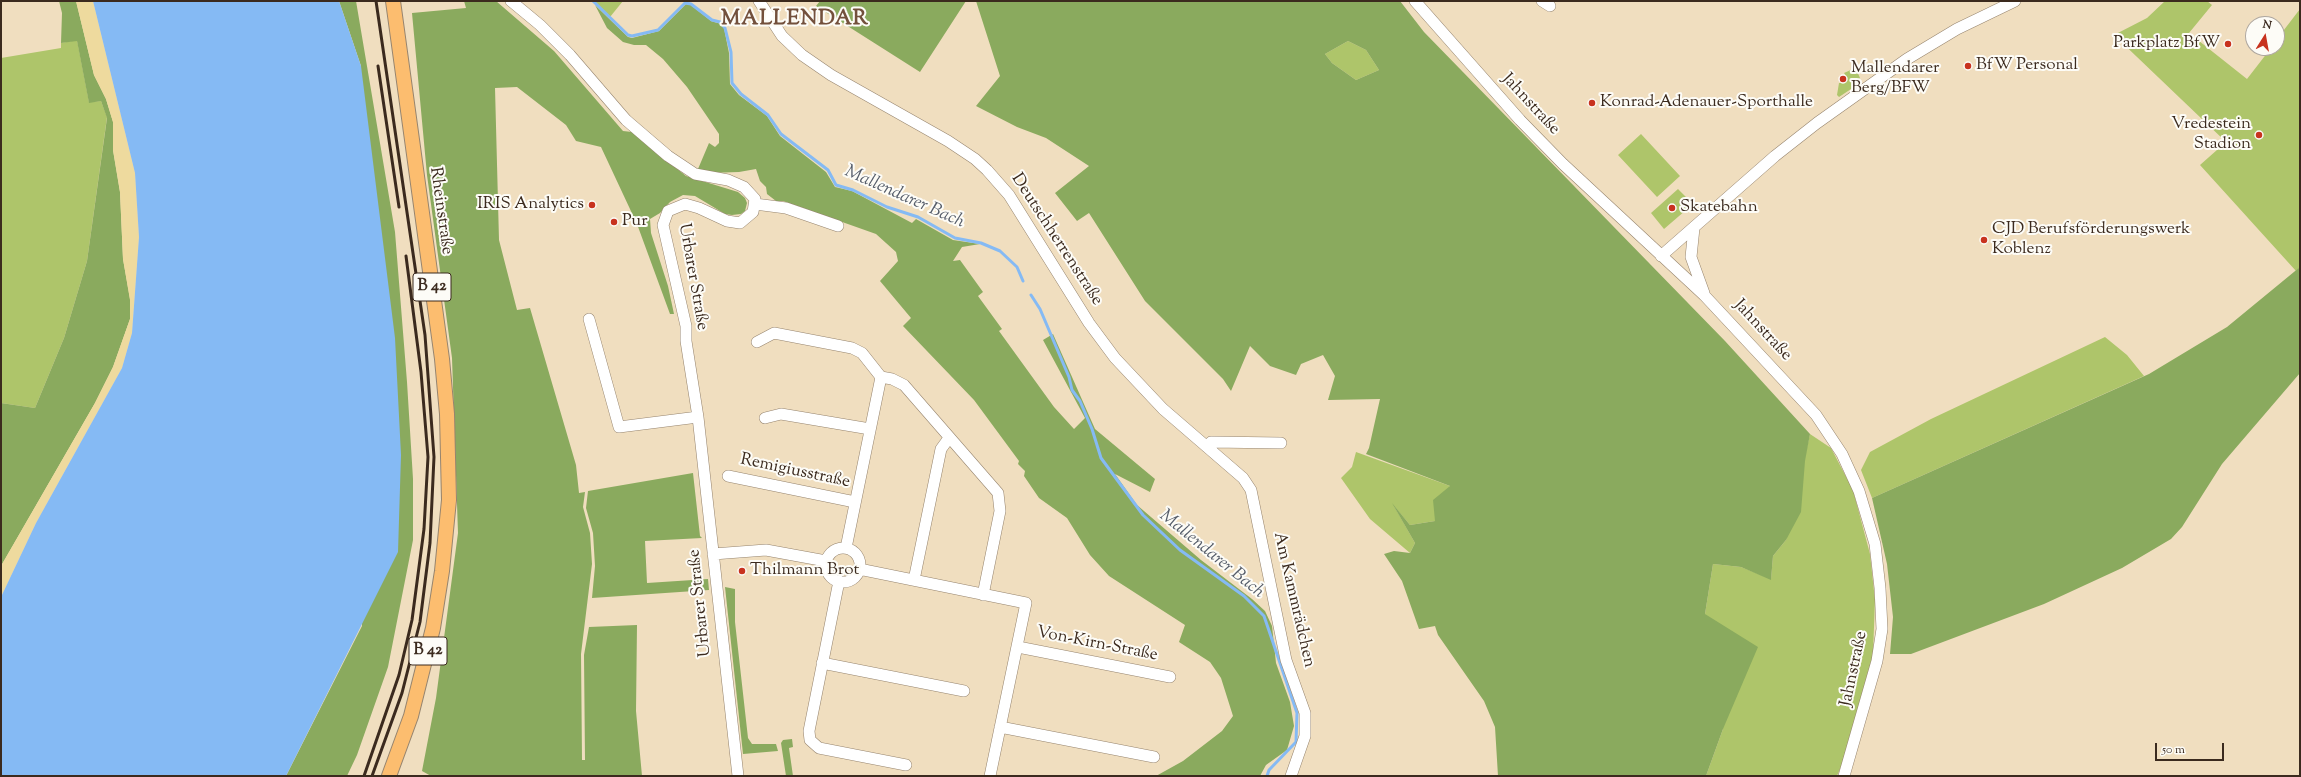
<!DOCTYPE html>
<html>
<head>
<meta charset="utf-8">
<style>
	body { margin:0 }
	#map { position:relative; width:2301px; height:777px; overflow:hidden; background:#f0debf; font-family:"Sorts Mill Goudy",serif }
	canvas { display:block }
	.frame { position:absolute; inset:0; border:2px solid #3b2a1e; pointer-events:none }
	.north { position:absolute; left:2245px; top:16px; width:40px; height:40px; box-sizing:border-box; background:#fdfcf7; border:1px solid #afa8a0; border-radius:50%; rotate:11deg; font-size:11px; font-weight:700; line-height:16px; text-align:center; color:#3b2a1e }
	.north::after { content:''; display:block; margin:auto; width:14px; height:18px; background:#c8321e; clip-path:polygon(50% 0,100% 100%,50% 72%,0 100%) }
	.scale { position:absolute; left:2155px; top:743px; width:69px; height:18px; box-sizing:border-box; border:2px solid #3b2a1e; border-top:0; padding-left:5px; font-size:12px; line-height:14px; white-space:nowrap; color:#3b2a1e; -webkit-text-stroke:3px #fdfcf7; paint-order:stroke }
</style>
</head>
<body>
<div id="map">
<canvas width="2301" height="777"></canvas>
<div class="frame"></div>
<div class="north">N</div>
<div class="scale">50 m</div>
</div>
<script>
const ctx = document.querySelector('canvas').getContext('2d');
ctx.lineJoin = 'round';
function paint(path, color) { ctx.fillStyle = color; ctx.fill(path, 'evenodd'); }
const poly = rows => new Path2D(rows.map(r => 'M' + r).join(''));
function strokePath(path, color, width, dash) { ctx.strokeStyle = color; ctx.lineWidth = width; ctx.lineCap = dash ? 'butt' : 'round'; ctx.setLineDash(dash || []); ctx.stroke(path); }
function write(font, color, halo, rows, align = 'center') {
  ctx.font = font + ' "Sorts Mill Goudy",serif'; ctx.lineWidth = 4; ctx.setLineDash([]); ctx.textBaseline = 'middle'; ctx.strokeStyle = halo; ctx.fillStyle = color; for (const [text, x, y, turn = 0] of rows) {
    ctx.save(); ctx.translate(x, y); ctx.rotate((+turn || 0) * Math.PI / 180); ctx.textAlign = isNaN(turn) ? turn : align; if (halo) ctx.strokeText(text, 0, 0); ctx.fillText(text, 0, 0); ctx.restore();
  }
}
const green = poly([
	[594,1,623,1,610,17],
	[2165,1,2207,1,2212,5,2189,33,2247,79,2271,48,2277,48,2277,39,2300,9,2300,267,2296,271,2200,165,2226,142,2114,35,2147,18],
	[77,40,89,102,101,101,107,117,87,261,64,338,35,408,1,403,1,58,61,48,61,43],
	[1348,41,1366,50,1379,70,1356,80,1332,63,1325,54],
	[1853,69,1857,71,1860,78,1852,84,1854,87,1839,97,1837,95,1839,83,1844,83,1846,76,1844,73],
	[1641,134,1680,176,1657,197,1618,155],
	[1678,189,1693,204,1664,229,1651,213],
	[2105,337,2127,355,2144,376,1872,498,1861,470,1870,452,1931,419],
	[1810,434,1831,448,1853,490,1870,554,1875,600,1873,654,1848,750,1837,776,1706,776,1723,729,1705,614,1713,564,1741,567,1771,579,1773,556,1786,540],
	[1356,452,1450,486,1435,521,1410,525,1394,506,1415,543,1410,553,1370,519,1341,478,1352,467]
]);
const forest = poly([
	[59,1,76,1,94,75,106,99,113,122,113,150,120,192,123,259,130,299,130,319,113,367,95,403,1,566,1,403,35,408,64,338,87,261,107,118,101,101,89,103,77,41,61,43,62,13],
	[339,1,356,1,395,232,407,382,413,479,413,540,388,667,357,755,347,776,286,776,362,626,361,66],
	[464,1,496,1,554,51,623,131,632,132,686,176,738,192,745,198,747,203,745,211,741,214,732,215,725,214,695,196,683,195,670,202,660,213,650,219,651,233,668,286,674,314,670,314,637,224,601,147,576,141,566,125,517,87,495,88,499,240,517,310,530,308,576,465,579,493,585,492,583,507,590,533,592,564,581,654,582,760,585,760,584,655,589,627,637,625,636,711,642,776,431,776,422,771,436,698,458,533,452,358,427,175,412,13,466,8],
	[820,1,966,1,920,72,816,6],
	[976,1,1400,1,1424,32,1725,341,1810,434,1805,461,1801,512,1786,540,1773,556,1771,580,1741,567,1713,564,1705,614,1758,647,1723,729,1706,776,1498,776,1495,727,1484,701,1438,635,1435,626,1419,629,1402,581,1384,554,1394,551,1410,553,1415,543,1392,503,1410,525,1435,521,1433,500,1450,486,1366,454,1369,448,1380,399,1328,400,1335,376,1323,355,1301,364,1296,375,1270,366,1250,346,1231,391,1223,379,1145,301,1089,213,1077,221,1055,193,1089,166,1046,138,1017,127,976,106,1000,76],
	[1348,41,1366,50,1379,70,1356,80,1332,63,1325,54],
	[686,4,691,5,711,21,721,24,724,28,729,53,730,84,739,95,767,116,780,136,826,172,835,187,852,191,912,223,916,219,953,240,980,244,962,247,953,261,960,260,983,292,978,296,1002,329,999,331,1054,407,1074,429,1085,418,1043,340,1053,334,1095,429,1155,479,1150,492,1115,474,1137,505,1201,560,1252,599,1265,611,1272,626,1276,663,1290,702,1294,726,1287,750,1266,765,1260,776,1156,776,1183,761,1222,731,1233,716,1221,678,1210,662,1179,642,1185,625,1109,576,1090,555,1067,518,1039,498,1024,476,1025,471,1018,464,1019,461,974,400,903,326,911,318,880,281,898,261,896,252,876,234,783,201,776,201,767,194,766,187,760,181,756,169,739,172,709,173,698,169,709,143,715,147,719,143,719,134,687,87,663,59,646,45,634,45,623,42,607,28,595,5,628,37,632,38,659,31],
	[2300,267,2300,373,2222,464,2182,527,2171,539,2122,568,2044,604,1911,654,1890,654,1893,617,1887,564,1872,498,2149,374,2227,327],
	[693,473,700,536,702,538,645,541,647,583,708,579,709,590,592,598,595,566,593,533,586,508,588,491],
	[725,587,735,589,735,622,748,738,752,744,776,744,778,751,743,754],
	[792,739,793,747,789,748,793,776,786,776,781,743,783,740]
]);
const sand = poly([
	[76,1,93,1,135,173,139,237,132,333,122,368,36,523,1,597,1,566,95,403,113,367,130,319,130,300,123,259,120,192,113,150,113,122,106,99,94,75]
]);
const water = poly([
	[93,1,339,1,361,66,395,338,401,455,398,552,286,776,1,776,1,597,36,523,122,368,132,333,139,237,135,173]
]);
const stream = poly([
	[593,1,628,35,632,36,658,30,685,3,691,4,712,20,720,22,725,28,731,52,732,83,741,94,768,115,781,134,828,170,836,185,853,190,887,207,918,217,955,238,981,243,1000,251,1017,267,1023,281],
	[1031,295,1040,309,1069,377,1072,390,1080,401,1092,429,1101,458,1143,515,1180,550,1244,596,1264,616,1297,713,1296,742,1269,770,1267,776]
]);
const minor = poly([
	[511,1,540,25,570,55,626,120,668,156,695,174,728,180,744,187,755,199,753,212,740,223,727,221,699,208,685,204,668,211,663,225,686,326,686,341,698,417,738,776],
	[759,1,782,36,802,55,831,75,948,141,975,159,987,170,1009,195,1089,323,1115,358,1163,409,1243,478,1251,490,1286,660,1305,713,1305,736,1291,776],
	[1415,1,1520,120,1563,164,1704,295,1816,415,1842,454,1859,491,1875,544,1880,588,1882,629,1877,661,1844,776],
	[1542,1,1550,6],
	[755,204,786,208,838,226],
	[1694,228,1691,257,1704,293],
	[1661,256,1775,156,1817,123,1907,59,1957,29,2015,1],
	[589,319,619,427,698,417],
	[757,342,774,333,852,348,862,353,881,377,846,548],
	[881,377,892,379,904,385,998,493,1000,511,983,595],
	[765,418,781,414,870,429],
	[1207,447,1211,442,1281,443],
	[728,476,855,502],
	'826 565a17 17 0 1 1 34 0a17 17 0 1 1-34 0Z',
	[713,554,766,550,826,561],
	[859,569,1026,603,990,776],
	[914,580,941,449,949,438],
	[839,581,809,731,810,740,819,748,906,765],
	[1018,647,1170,677],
	[822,663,964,691],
	[1000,727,1154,757]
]);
const major = poly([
	[389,776,411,716,433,628,442,571,449,500,447,414,442,359,393,1]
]);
const rail = poly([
	[378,66,399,207],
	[364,776,399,675,412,620,424,529,428,457,421,372,406,256],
	[372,776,402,693,420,622,430,543,434,457,425,335,376,1]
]);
const markers = [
	[2228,44,4,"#c8321e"],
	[1968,66,4,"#c8321e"],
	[1843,79,4,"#c8321e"],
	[1592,103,4,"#c8321e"],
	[2259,135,4,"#c8321e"],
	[592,205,4,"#c8321e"],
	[1672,208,4,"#c8321e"],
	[614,222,4,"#c8321e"],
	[1984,240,4,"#c8321e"],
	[742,571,4,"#c8321e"]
];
const shields = [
	[432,287,38],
	[428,651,38]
];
const shieldNames = [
	["B 42",432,287],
	["B 42",428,651]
];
const poiNames = [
	["Parkplatz BfW",2220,44,"right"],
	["BfW Personal",1976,66],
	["Mallendarer",1851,69],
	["Berg/BFW",1851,89],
	["Konrad-Adenauer-Sporthalle",1600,103],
	["Vredestein",2251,125,"right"],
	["Stadion",2251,145,"right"],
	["IRIS Analytics",584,205,"right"],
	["Skatebahn",1680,208],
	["Pur",622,222],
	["CJD Berufsförderungswerk",1992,230],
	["Koblenz",1992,250],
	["Thilmann Brot",750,571]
];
const streetNames = [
	["Jahnstraße",1530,105,47],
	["Rheinstraße",440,211,82],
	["Deutschherrenstraße",1056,240,57],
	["Urbarer Straße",692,277,80],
	["Jahnstraße",1762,331,47],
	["Remigiusstraße",795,472,12],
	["Am Kammrädchen",1293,600,77],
	["Urbarer Straße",701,603,-96],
	["Von-Kirn-Straße",1097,645,11],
	["Jahnstraße",1855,669,-78]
];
const waterNames = [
	["Mallendarer Bach",904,198,24],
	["Mallendarer Bach",1211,555,39]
];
const districtNames = [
	["MALLENDAR",795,20]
];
paint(green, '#aec56a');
paint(forest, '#8aaa5e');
paint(sand, '#eeda9e');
paint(water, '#85baf4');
strokePath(stream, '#85baf4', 3);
strokePath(minor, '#96846e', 12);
strokePath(major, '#96846e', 16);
strokePath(minor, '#fff', 11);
strokePath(major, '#fcbd6f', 14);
strokePath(rail, '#3b2a1e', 3);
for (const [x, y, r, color] of markers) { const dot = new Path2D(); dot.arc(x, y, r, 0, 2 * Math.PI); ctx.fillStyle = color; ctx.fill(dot); strokePath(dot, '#fdfcf7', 1.5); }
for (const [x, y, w] of shields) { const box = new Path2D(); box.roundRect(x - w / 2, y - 14, w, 28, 3); ctx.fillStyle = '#fdfcf7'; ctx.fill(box); strokePath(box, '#3b2a1e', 1); }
write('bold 16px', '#3b2a1e', null, shieldNames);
write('17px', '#3b2a1e', '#fdfcf7', poiNames, 'left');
write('17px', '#3b2a1e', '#fdfcf7', streetNames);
write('italic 18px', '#555c69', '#fdfcf7', waterNames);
ctx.letterSpacing = '1px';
write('bold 21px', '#73503c', '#fdfcf7', districtNames);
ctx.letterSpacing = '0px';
</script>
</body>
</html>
